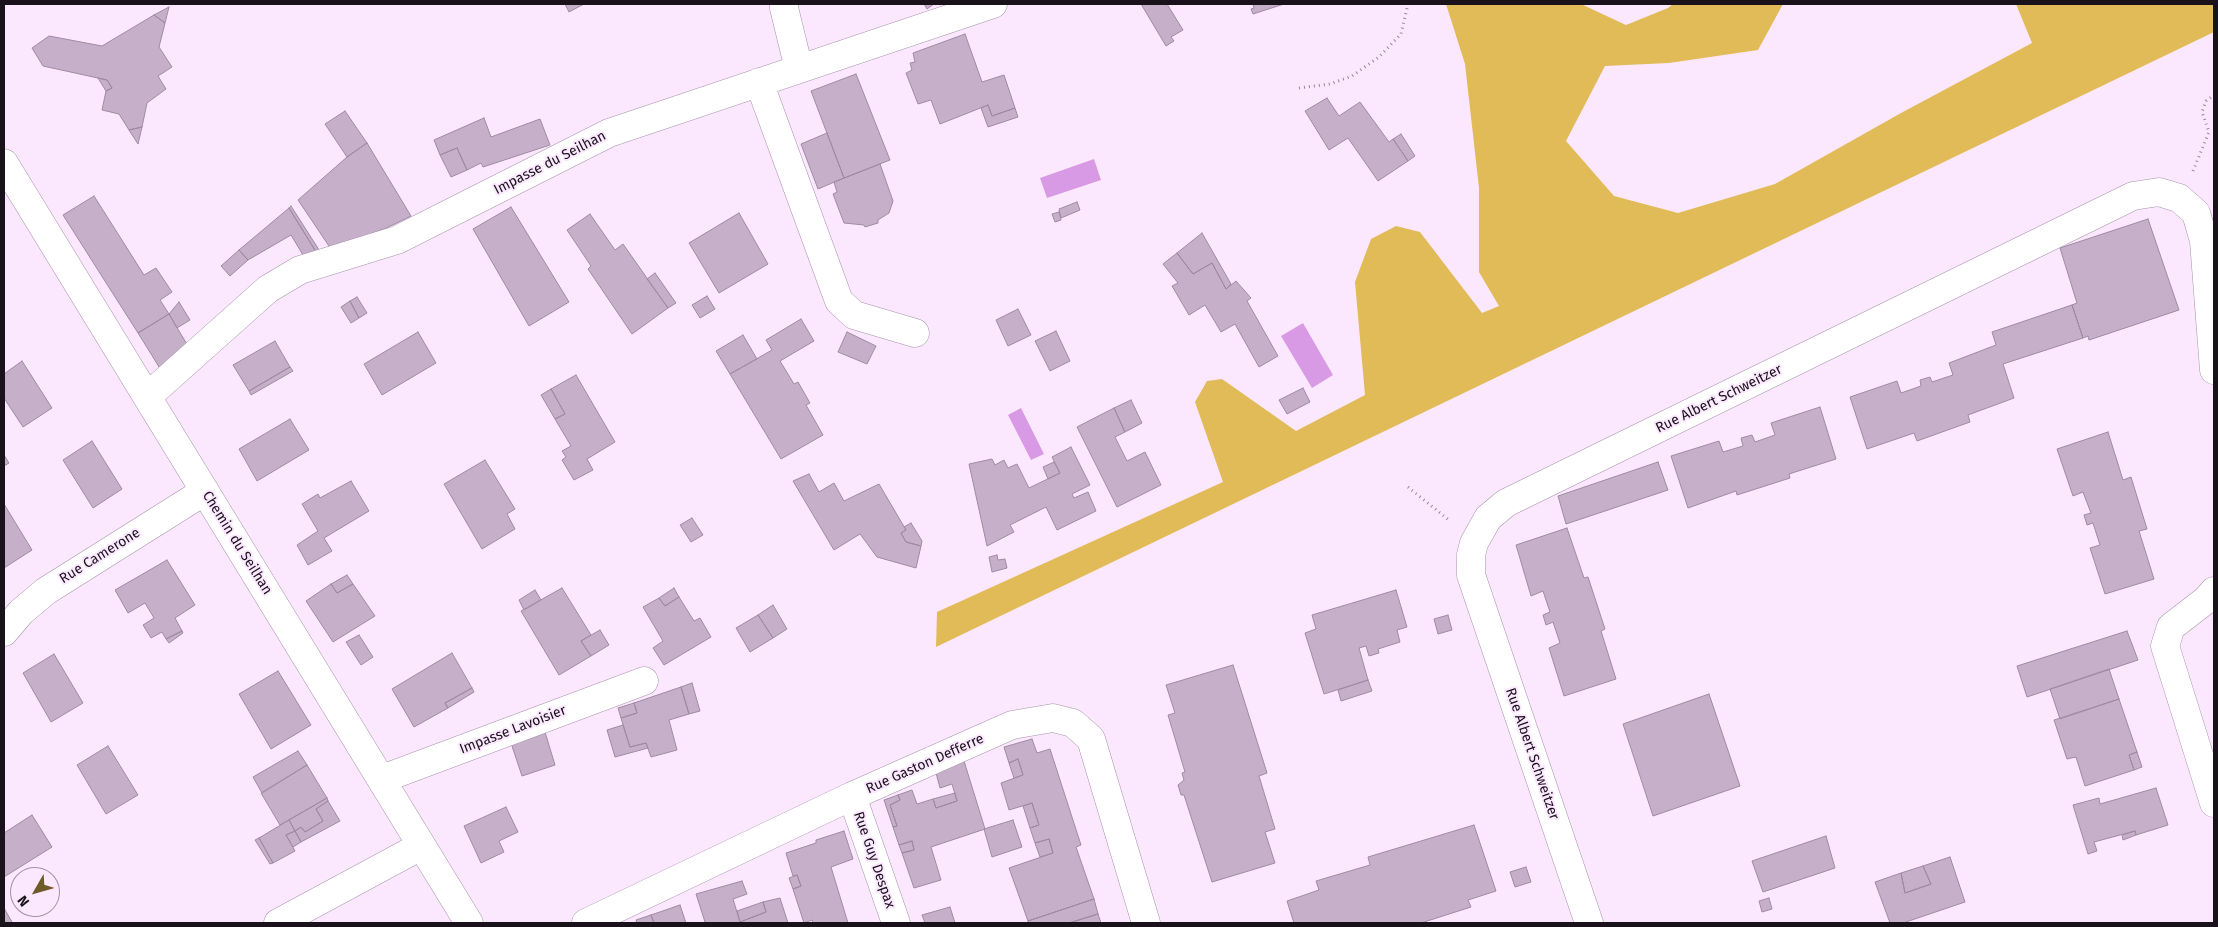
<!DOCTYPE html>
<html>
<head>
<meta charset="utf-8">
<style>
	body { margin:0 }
	#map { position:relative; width:2218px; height:927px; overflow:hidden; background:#fbe8fe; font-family:"Fira Sans",sans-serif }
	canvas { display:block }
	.frame { position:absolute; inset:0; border:5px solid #19121b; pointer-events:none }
	.north { position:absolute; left:10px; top:867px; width:50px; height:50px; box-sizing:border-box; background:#fbe8fe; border:1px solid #a192a3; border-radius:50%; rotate:232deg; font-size:14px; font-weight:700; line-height:20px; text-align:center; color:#19121b }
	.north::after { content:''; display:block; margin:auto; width:18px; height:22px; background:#6f5b2a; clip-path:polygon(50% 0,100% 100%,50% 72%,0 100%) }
</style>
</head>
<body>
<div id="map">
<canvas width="2218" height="927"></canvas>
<div class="frame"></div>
<div class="north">N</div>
</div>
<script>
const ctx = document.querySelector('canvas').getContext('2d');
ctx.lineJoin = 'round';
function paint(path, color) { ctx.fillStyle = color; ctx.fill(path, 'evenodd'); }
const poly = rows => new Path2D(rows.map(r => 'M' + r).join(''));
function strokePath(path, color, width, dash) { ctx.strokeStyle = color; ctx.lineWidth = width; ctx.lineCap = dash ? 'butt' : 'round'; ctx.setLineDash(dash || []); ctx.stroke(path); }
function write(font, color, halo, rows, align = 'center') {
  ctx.font = font + ' "Fira Sans",sans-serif'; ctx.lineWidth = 4; ctx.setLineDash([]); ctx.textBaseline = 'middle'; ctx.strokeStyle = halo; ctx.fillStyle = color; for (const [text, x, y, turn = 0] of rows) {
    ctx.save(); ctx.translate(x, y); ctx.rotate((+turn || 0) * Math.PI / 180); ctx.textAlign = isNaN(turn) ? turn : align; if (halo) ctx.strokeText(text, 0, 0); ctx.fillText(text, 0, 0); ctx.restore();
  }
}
const forest = poly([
	[1446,4,1581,4,1626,25,1668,8,1673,4,1783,4,1758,50,1669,63,1605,66,1566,141,1614,196,1678,213,1775,184,1901,113,2032,43,2016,4,2214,4,2214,32,936,647,937,612,1223,482,1195,402,1207,381,1222,379,1296,431,1365,395,1355,282,1371,239,1396,226,1420,232,1482,313,1499,306,1479,272,1479,188,1465,64]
]);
const water = poly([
	[1094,159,1101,180,1047,198,1040,178],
	[1303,323,1333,375,1312,388,1281,336],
	[1021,408,1044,454,1031,460,1008,415]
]);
const building = poly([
	[565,4,584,4,569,12,565,4],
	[924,4,934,4,927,9,924,4],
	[1141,4,1167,4,1183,30,1171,37,1174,41,1166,46,1141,4],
	[1253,4,1284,4,1253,14,1251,9,1254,8,1253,4],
	[169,7,165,23,154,15,169,7],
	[154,15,165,23,159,47,172,67,158,76,166,89,147,103,142,127,129,130,119,114,102,110,106,91,112,88,107,80,43,66,32,48,49,36,102,46,154,15],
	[965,34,982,82,1004,75,1015,108,992,116,988,105,940,124,931,100,918,104,906,73,912,70,910,63,915,62,913,53,965,34],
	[856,74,890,160,844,178,811,91,856,74],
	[98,78,107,80,112,88,106,91,98,78],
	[1327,98,1339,116,1360,102,1389,142,1393,139,1408,161,1378,181,1348,138,1329,150,1305,111,1327,98],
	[988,105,992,116,1015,108,1018,117,988,127,981,108,988,105],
	[345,111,367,143,347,157,325,124,345,111],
	[484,118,491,137,540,119,550,145,483,167,481,163,467,170,457,148,440,155,434,140,484,118],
	[142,127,138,144,129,130,142,127],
	[827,133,844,178,818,189,801,144,827,133],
	[1401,134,1415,156,1408,161,1393,139,1401,134],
	[367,143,411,216,384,229,331,249,298,200,347,157,367,143],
	[457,148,467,170,451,177,440,155,457,148],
	[880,164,893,201,889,213,878,220,878,223,865,227,864,225,844,223,833,194,837,192,834,182,880,164],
	[94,196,144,275,156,268,172,292,160,300,169,314,138,333,63,215,94,196],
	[1077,202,1080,210,1061,218,1059,209,1077,202],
	[291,206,321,253,318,255,289,208,291,206],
	[511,207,569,302,529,326,473,229,511,207],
	[289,208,318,255,306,260,291,235,248,260,239,250,289,208],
	[1059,212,1061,220,1055,222,1052,214,1059,212],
	[739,213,768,264,719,293,689,243,739,213],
	[590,214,615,250,623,244,668,308,632,334,588,269,591,266,567,230,590,214],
	[2148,219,2179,310,2089,340,2088,336,2083,338,2072,305,2077,303,2060,248,2148,219],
	[1202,233,1231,284,1226,289,1212,263,1193,274,1177,253,1202,233],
	[239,250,248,260,230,276,221,266,239,250],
	[1177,253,1193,274,1212,263,1226,289,1236,281,1251,298,1247,301,1278,356,1259,367,1235,324,1221,332,1205,305,1189,315,1172,286,1178,283,1163,264,1177,253],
	[655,273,676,303,668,308,647,279,655,273],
	[707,296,715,309,700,318,692,305,707,296],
	[357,297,367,313,359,318,350,301,357,297],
	[350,301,359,318,351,323,341,307,350,301],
	[179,302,190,320,177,328,169,314,179,302],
	[2072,305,2083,338,2003,364,2014,398,1968,415,1970,422,1917,441,1914,433,1867,449,1850,397,1897,381,1901,393,1921,386,1920,380,1930,377,1932,382,1953,375,1949,363,1996,345,1992,332,2072,305],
	[1018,309,1031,335,1008,346,996,320,1018,309],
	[169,314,188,346,161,370,138,333,169,314],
	[801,319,814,341,780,361,794,384,798,382,810,403,806,405,823,435,781,459,730,374,772,350,766,340,801,319],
	[1056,331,1070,361,1050,371,1035,341,1056,331],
	[418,332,436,363,382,395,364,364,418,332],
	[847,332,876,346,867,364,838,352,847,332],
	[743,335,757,359,730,374,716,351,743,335],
	[275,341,290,367,249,391,233,365,275,341],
	[22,361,52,408,23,427,4,398,4,374,22,361],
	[290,367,293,371,251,395,249,391,290,367],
	[576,375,615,442,587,459,593,470,574,480,562,460,566,457,562,451,571,446,555,419,565,414,551,389,576,375],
	[1303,388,1310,402,1287,414,1279,400,1303,388],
	[551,389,565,414,555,419,541,395,551,389],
	[1131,400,1142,423,1125,432,1114,408,1131,400],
	[1820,407,1836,459,1789,474,1790,478,1737,495,1736,491,1688,508,1671,456,1719,441,1723,452,1743,446,1741,438,1752,435,1755,442,1775,435,1771,423,1820,407],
	[1114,408,1125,432,1115,437,1127,461,1145,452,1161,485,1117,507,1077,427,1114,408],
	[290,419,309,450,257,481,239,449,290,419],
	[2108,432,2123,480,2131,477,2147,529,2139,531,2154,579,2105,594,2090,548,2100,545,2093,523,2087,525,2084,515,2091,513,2083,492,2073,496,2057,449,2108,432],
	[92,441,122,489,93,508,63,460,92,441],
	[1071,447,1090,485,1072,494,1074,498,1088,492,1096,511,1057,530,1046,507,1010,525,1014,532,987,546,969,464,992,459,995,465,1004,460,1008,468,1017,464,1029,488,1060,473,1052,457,1071,447],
	[4,455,9,463,4,466,4,455],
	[485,460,515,509,507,514,515,529,482,549,444,484,485,460],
	[1054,462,1060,473,1048,479,1043,467,1054,462],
	[1658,462,1668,490,1566,524,1558,496,1658,462],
	[809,474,819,492,834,483,844,501,879,484,906,530,901,533,906,542,921,546,916,568,877,557,860,534,834,550,793,481,809,474],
	[351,481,369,511,324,538,332,551,308,565,297,545,318,531,302,504,318,494,320,498,351,481],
	[4,504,32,550,4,568,4,504],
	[692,518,703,535,691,542,680,525,692,518],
	[911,523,922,541,921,546,906,542,901,533,906,530,904,527,911,523],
	[1567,528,1584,578,1588,577,1605,629,1601,631,1616,679,1564,696,1549,648,1560,643,1553,622,1546,625,1543,615,1550,612,1543,591,1531,596,1516,545,1567,528],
	[997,555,998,560,1005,559,1007,568,992,572,989,557,997,555],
	[167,560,195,605,175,618,182,631,166,639,162,632,151,638,143,625,154,618,145,603,128,613,115,590,167,560],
	[347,575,353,584,337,593,331,584,347,575],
	[331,584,337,593,353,584,375,616,333,642,306,601,331,584],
	[562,588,591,635,581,641,591,656,559,675,521,611,562,588],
	[674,588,679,597,665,606,659,598,674,588],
	[535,590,541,600,524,610,519,600,535,590],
	[1396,590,1407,627,1397,630,1400,642,1378,649,1379,653,1369,656,1366,646,1359,648,1368,680,1324,694,1305,633,1316,629,1312,615,1396,590],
	[679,597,694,621,700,618,711,637,664,665,653,648,663,641,643,607,659,598,665,606,679,597],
	[773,605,787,629,773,638,758,615,773,605],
	[758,615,773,638,750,652,736,628,758,615],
	[1448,615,1452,630,1438,634,1434,619,1448,615],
	[600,630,609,645,591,656,581,641,600,630],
	[182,631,183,633,169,643,166,639,182,631],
	[2127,631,2138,660,2027,697,2017,666,2127,631],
	[359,635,373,657,361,665,346,642,359,635],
	[452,653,472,688,445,703,448,708,414,727,392,689,452,653],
	[54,654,83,703,51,722,23,673,54,654],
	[1233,665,1267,773,1259,776,1275,829,1265,832,1275,863,1212,882,1184,795,1181,795,1178,785,1184,780,1182,773,1185,772,1168,715,1175,713,1166,685,1233,665],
	[2109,669,2119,699,2060,719,2050,689,2109,669],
	[278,671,311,725,271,749,239,694,278,671],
	[1368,680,1372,691,1341,701,1338,690,1368,680],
	[692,683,700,711,689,714,681,687,692,683],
	[681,687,689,714,669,720,677,750,651,757,646,743,630,747,621,718,637,713,634,703,681,687],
	[472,688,474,692,448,708,445,703,472,688],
	[1709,694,1740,786,1653,816,1623,724,1709,694],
	[2119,699,2137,752,2129,755,2134,770,2085,786,2076,757,2067,759,2054,720,2119,699],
	[634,703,637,713,621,718,618,708,634,703],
	[623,725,630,747,646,743,648,748,615,757,607,730,623,725],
	[545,732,555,765,522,776,511,743,545,732],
	[1032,739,1037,753,1050,749,1081,845,1076,847,1094,899,1028,921,1009,868,1053,853,1049,839,1035,843,1030,828,1039,825,1032,803,1009,810,1001,783,1023,775,1018,759,1009,763,1004,747,1032,739],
	[108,746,138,795,106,814,77,765,108,746],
	[298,751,307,765,262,793,253,777,298,751],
	[2137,752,2142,767,2134,770,2129,755,2137,752],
	[1018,759,1023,775,1014,778,1009,763,1018,759],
	[964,761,985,829,931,847,941,880,914,888,902,853,914,850,912,841,899,845,893,827,897,826,890,805,900,800,898,795,912,790,917,804,933,799,936,808,957,801,952,784,940,788,935,769,964,761],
	[307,765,327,798,280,825,261,793,307,765],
	[2156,788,2168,825,2136,835,2135,831,2094,842,2097,851,2088,854,2073,805,2099,798,2100,804,2156,788],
	[955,793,957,801,936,808,933,799,955,793],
	[898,795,900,800,890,805,897,826,893,827,884,800,898,795],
	[327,798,328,801,316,809,323,821,305,832,301,827,295,831,289,820,327,798],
	[328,801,340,821,301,842,295,831,301,827,305,832,323,821,316,809,328,801],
	[1032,803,1039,825,1030,828,1023,806,1032,803],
	[506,807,518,832,499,841,504,852,481,863,464,826,506,807],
	[32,815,52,847,4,877,4,833,32,815],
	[289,820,295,831,286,835,295,851,273,863,259,838,289,820],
	[1013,820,1022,847,992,857,984,829,1013,820],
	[1474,825,1496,891,1468,900,1471,907,1421,923,1294,923,1287,901,1319,890,1316,881,1370,865,1368,857,1474,825],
	[295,831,301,842,293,847,286,835,295,831],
	[844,831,853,859,831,867,848,923,813,923,812,920,804,923,793,889,801,886,797,875,793,876,786,853,816,843,816,840,844,831],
	[2135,831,2136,835,2123,840,2122,835,2135,831],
	[1826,836,1835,868,1763,892,1752,861,1826,836],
	[259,838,273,863,270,864,255,840,259,838],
	[1049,839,1053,853,1040,857,1035,843,1049,839],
	[912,841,914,850,902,853,899,845,912,841],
	[1950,857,1965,902,1903,923,1890,923,1875,882,1901,873,1905,893,1931,884,1923,866,1950,857],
	[1923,866,1931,884,1905,893,1901,873,1923,866],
	[1526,867,1531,882,1515,887,1510,872,1526,867],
	[797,875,801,886,793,889,789,878,797,875],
	[742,881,747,894,733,899,740,922,766,912,763,902,780,898,788,923,708,923,705,922,696,894,742,881],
	[1769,898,1772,909,1762,912,1759,901,1769,898],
	[1094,899,1098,914,1069,923,1028,923,1028,921,1094,899],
	[763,902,766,912,740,922,737,911,763,902],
	[680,905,686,923,654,923,651,915,680,905],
	[950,907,955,923,925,923,922,915,950,907],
	[4,908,12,922,10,923,4,923,4,908],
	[1098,914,1101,923,1069,923,1098,914],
	[651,915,654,923,637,923,636,920,651,915]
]);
const path = poly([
	[1299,88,1330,84,1352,76,1379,57,1401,34,1408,4],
	[2193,171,2209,132,2202,112,2206,101,2214,95],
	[1408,487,1450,521]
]);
const minor = poly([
	[784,4,784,8,799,69],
	[759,82,839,301,854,315,915,333],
	[4,163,469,923],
	[147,397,268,289,300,270,397,240,609,133,993,4],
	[2214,591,2206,600,2171,627,2165,646,2214,803],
	[4,632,21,612,46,591,205,491],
	[382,779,644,681],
	[852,796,896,923],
	[278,923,421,846],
	[586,923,852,796,1012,725,1053,718,1073,723,1091,739,1146,923],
	[1589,923,1471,575,1471,555,1474,543,1488,518,1506,503,2133,196,2159,192,2179,198,2196,213,2204,241,2214,370]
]);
const streetNames = [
	["Impasse du Seilhan",550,163,-27],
	["Rue Albert Schweitzer",1719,399,-26],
	["Chemin du Seilhan",237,543,58],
	["Rue Camerone",100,556,-32],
	["Impasse Lavoisier",513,730,-21],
	["Rue Albert Schweitzer",1532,754,71],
	["Rue Gaston Defferre",925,764,-24],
	["Rue Guy Despax",874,860,71]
];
paint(forest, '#e2bb59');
paint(water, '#d89ae5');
paint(building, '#c5afc9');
strokePath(building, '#9f8aa4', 1);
strokePath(minor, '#a792ab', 29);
strokePath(path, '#968899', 3, [1, 4]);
strokePath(minor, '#fff', 28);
write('14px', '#19121b', '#fbe8fe', streetNames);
</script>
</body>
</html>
